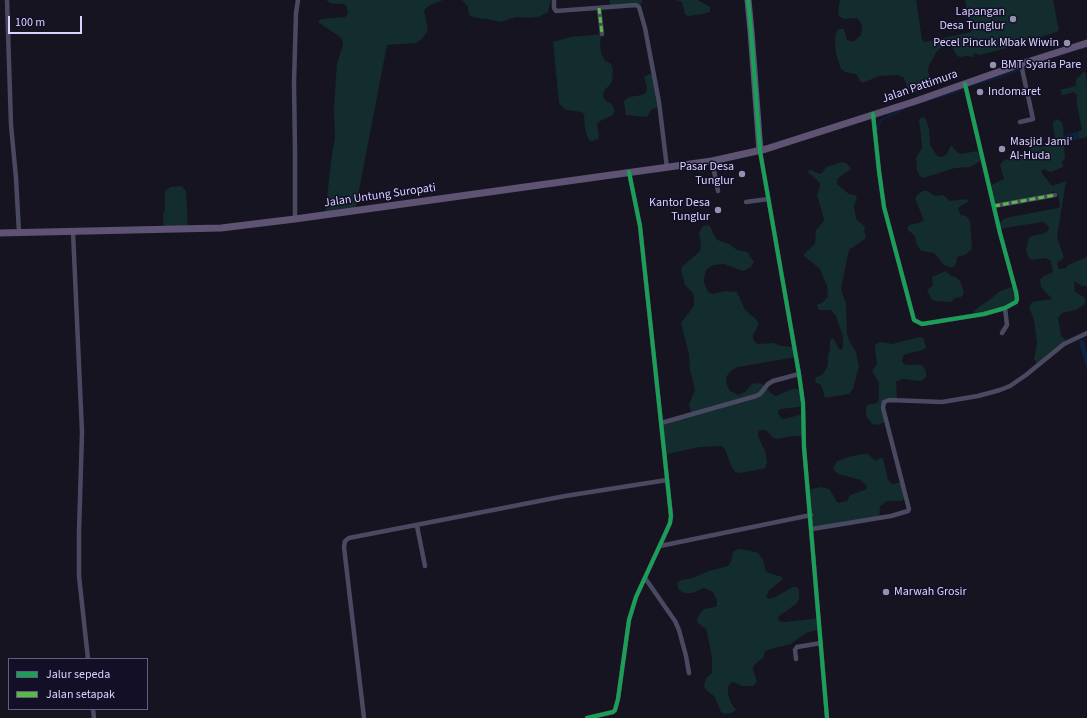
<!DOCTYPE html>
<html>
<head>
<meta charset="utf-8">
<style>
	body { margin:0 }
	#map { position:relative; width:1087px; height:718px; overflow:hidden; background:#161421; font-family:"Source Sans 3",sans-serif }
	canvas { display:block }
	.legend { position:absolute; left:8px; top:658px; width:140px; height:52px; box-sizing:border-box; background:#130f26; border:1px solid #625e7d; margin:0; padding:5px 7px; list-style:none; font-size:12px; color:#d9d4ff }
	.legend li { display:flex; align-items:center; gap:8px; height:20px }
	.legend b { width:20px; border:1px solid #625e7d }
	.scale { position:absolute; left:8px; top:16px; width:74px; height:18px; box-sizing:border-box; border:2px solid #d9d4ff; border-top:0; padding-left:5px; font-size:12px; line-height:14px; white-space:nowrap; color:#d9d4ff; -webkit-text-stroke:3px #130f26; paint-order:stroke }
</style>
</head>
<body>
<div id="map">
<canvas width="1087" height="718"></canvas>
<ul class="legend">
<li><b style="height:5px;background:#1a9f57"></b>Jalur sepeda</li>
<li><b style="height:5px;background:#58b947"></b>Jalan setapak</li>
</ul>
<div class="scale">100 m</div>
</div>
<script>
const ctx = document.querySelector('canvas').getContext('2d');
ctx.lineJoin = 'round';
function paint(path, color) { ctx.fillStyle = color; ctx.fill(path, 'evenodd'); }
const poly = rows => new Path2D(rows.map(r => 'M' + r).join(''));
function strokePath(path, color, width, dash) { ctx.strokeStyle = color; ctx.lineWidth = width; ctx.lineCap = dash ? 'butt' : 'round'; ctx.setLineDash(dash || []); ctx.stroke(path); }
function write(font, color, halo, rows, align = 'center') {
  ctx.font = font + ' "Source Sans 3",sans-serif'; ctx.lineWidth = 3; ctx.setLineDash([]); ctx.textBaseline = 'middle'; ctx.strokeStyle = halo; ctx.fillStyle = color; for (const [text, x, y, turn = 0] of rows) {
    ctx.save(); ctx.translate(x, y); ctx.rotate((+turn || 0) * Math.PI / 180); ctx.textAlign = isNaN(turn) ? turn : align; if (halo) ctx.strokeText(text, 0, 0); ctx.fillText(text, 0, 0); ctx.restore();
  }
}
const green = poly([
	[326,0,443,0,430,5,424,10,428,30,422,39,416,43,387,45,355,211,325,215,332,154,335,139,334,108,337,64,343,45,342,39,339,36,319,23,319,20,322,19,345,17,348,14,346,5,343,4,330,3],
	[462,0,551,0,548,12,538,17,529,18,516,17,500,22,487,19,477,18,470,16,468,11,468,6],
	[610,0,643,0,639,7,610,7],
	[675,0,698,0,710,7,710,12,703,14,688,16,685,14,682,2],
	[840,0,916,0,922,40,925,42,971,32,965,0,1053,0,1059,31,1014,46,980,55,975,53,973,57,966,56,960,57,957,56,952,47,947,45,944,46,937,51,929,65,928,71,931,82,930,87,916,92,911,91,907,87,904,78,898,75,879,76,863,83,860,81,856,74,845,72,841,69,836,53,835,37,837,31,839,29,844,29,847,40,853,42,861,35,862,29,862,25,857,18,845,19,842,18,839,16,838,11],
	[602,34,600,41,601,53,605,61,611,64,613,69,612,82,604,91,603,97,606,101,612,104,615,111,613,115,598,122,597,124,599,136,598,139,593,141,590,141,588,138,585,128,584,115,582,112,566,110,559,103,553,42,571,37],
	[1083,72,1086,73,1087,88,1087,137,1079,139,1077,132,1082,130,1077,105,1077,95,1074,92,1062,95,1060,90,1076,86,1076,79,1082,74],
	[649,74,654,75,658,107,651,110,647,117,626,115,624,101,629,97,642,95,646,93,647,87,644,77],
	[924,117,926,120,929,129,930,145,937,156,942,157,947,154,951,145,957,152,961,154,977,151,979,154,981,159,979,162,970,167,955,168,923,178,920,176,917,170,916,158,922,148,922,145,919,120,921,118],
	[1057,119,1062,122,1063,126,1065,158,1062,162,1063,167,1051,172,1043,169,1041,172,1052,186,1066,181,1057,237,1064,258,1058,262,1057,264,1059,269,1066,268,1068,265,1087,257,1087,286,1082,286,1074,281,1075,292,1084,297,1086,302,1084,305,1076,310,1062,313,1058,318,1061,336,1068,342,1038,365,1034,359,1037,344,1034,320,1029,307,1032,302,1052,299,1041,287,1040,280,1044,276,1053,272,1051,261,1046,258,1032,260,1029,258,1026,250,1029,238,1032,236,1045,233,1048,231,1049,227,1045,223,1042,222,999,229,998,225,1004,219,1010,217,1058,208,1060,206,1058,194,1053,191,1049,196,994,206,989,186,1004,179,1000,165,1003,161,1030,152,1030,141,1032,139,1035,140,1041,147,1055,144,1056,141,1053,127,1053,122],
	[842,162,846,163,850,167,851,169,838,178,837,184,849,194,855,195,857,197,854,206,856,219,865,227,864,231,866,235,865,239,850,249,848,254,841,289,846,304,847,334,849,340,856,352,859,366,853,389,849,394,825,398,822,388,820,384,816,383,815,378,823,374,828,365,828,356,830,349,830,340,832,339,834,339,838,348,841,350,843,347,843,337,836,316,831,310,819,310,818,308,817,305,823,302,828,297,827,286,820,269,804,256,804,254,815,244,816,230,823,222,824,219,817,195,820,186,820,183,808,172,809,170,811,170,820,174,822,173,826,167],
	[182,186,186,191,188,229,164,230,163,215,165,209,165,193,166,190,171,187],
	[923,191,927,191,935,196,943,195,950,201,967,199,968,201,968,202,959,207,958,210,961,215,966,216,970,221,972,249,965,255,957,257,956,264,952,268,944,265,934,253,921,251,916,243,915,236,908,230,907,228,909,225,919,223,924,220,915,199,917,195],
	[707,225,710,226,711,228,716,239,720,241,729,244,737,250,747,252,754,262,751,267,743,271,724,264,713,265,706,270,704,278,704,282,708,292,712,294,725,291,737,292,745,310,756,319,758,323,758,326,753,335,753,339,756,343,758,344,773,343,782,346,794,347,796,357,738,367,732,370,726,377,727,385,730,391,738,395,745,392,752,384,757,383,762,384,772,394,776,396,792,389,801,389,803,403,799,407,781,409,778,411,778,413,781,418,784,419,803,414,804,436,792,436,777,439,773,438,766,430,760,430,758,432,758,436,765,451,767,462,765,468,757,470,739,473,735,472,731,466,725,449,722,446,699,447,664,455,661,423,691,413,689,404,695,390,690,370,689,354,681,323,694,306,694,296,693,293,685,285,681,270,682,267,700,251,701,245,699,232,703,226],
	[946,271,951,276,956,277,960,281,964,293,963,295,961,297,955,298,951,302,934,301,931,299,927,290,933,285,932,277],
	[1012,287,1015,288,1017,299,1005,308,974,316,974,311,980,306,988,301,1000,291],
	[919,337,922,337,924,340,926,347,924,349,919,351,906,354,903,356,902,362,906,365,921,365,924,367,926,372,926,377,921,381,903,379,896,382,897,398,884,402,887,421,878,425,872,424,866,416,866,408,867,405,877,403,879,400,879,383,872,371,877,364,875,347,876,344,881,342,893,344],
	[863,454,868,454,875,461,881,458,883,458,888,480,892,484,902,482,906,496,902,501,887,501,883,504,880,506,879,518,812,529,808,490,821,487,829,489,838,503,847,501,850,495,865,490,867,488,866,485,861,480,838,474,833,469,837,461,848,457],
	[739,549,747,550,758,553,763,560,766,572,782,577,782,580,769,590,766,597,769,599,775,597,793,587,797,587,799,590,799,599,796,604,779,616,778,618,779,621,785,622,819,618,820,629,806,633,791,644,767,650,764,653,764,657,754,665,753,669,757,682,753,686,742,686,734,682,730,683,728,687,728,694,731,703,736,710,731,713,725,714,721,712,714,696,706,690,704,686,706,678,712,673,712,658,707,632,706,629,698,623,697,620,698,616,704,609,715,607,717,606,717,600,713,592,709,590,704,588,692,593,684,593,679,590,677,585,678,582,682,580,692,578,709,571,728,566,731,561,733,552]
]);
const water = poly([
	[1077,132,1079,139,1065,143,1063,136],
	[1081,340,1084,341,1087,353,1087,371,1079,341]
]);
const stream = poly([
	[1081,49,1087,47],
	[923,102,962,90,971,85,997,78,1047,59],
	[878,130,878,126,881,120,904,109]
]);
const street = poly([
	[7,0,11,125,16,178,19,233],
	[554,0,554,8,556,11,636,5,639,7,645,28,659,102,667,168],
	[599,8,602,34],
	[873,114,879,171,884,207,914,320,922,324,984,314,1005,308,1016,302,1017,299,1016,292,1000,233,965,84],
	[1020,122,1033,119,1021,64],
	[760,151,799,374,803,403,804,447,827,718],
	[712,161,718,191],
	[746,202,768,199],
	[994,206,1055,195],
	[295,219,295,151,294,82,296,13,298,0],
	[73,232,82,432,79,532,79,576,88,659],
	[1002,333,1007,325,1005,308],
	[661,423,756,396,760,394,768,384,773,381,799,374],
	[417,526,425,566],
	[812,529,891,516,908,511,909,509,883,408,884,402,889,400,942,402,978,396,1000,390,1010,386,1026,375,1064,344,1087,333],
	[660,546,811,515],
	[645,578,675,621,679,630,686,656,689,673],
	[796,659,795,650,797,647,821,643],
	[93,709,94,718],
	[364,718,344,547,345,541,349,538,565,496,667,480],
	[587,718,613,712,615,710,618,699,629,620,636,597,666,532,670,523,671,516,640,226,629,172]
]);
const secondary = poly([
	[748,0,751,31,760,151]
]);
const primary = poly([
	[0,233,221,228,295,219,712,161,766,149,916,101,1021,64,1087,43]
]);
const quiet = poly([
	[599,8,602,34],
	[994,206,1055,195]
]);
const cycleway = poly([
	[748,0,751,31,760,151,799,374,803,403,804,447,827,718],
	[873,114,879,171,884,207,914,320,922,324,984,314,1005,308,1016,302,1017,299,1016,292,1000,233,965,84],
	[587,718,613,712,615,710,618,699,629,620,636,597,666,532,670,523,671,516,640,226,629,172]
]);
const markers = [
	[1013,19,4,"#9591b1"],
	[1067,43,4,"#9591b1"],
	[993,65,4,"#9591b1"],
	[980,92,4,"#9591b1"],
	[1002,149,4,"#9591b1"],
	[742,174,4,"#9591b1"],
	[718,210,4,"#9591b1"],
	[886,592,4,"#9591b1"]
];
const poiNames = [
	["Lapangan",1005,12],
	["Desa Tunglur",1005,26],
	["Pecel Pincuk Mbak Wiwin",1059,43],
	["BMT Syaria Pare",1001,65,"left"],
	["Indomaret",988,92,"left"],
	["Masjid Jami'",1010,142,"left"],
	["Al-Huda",1010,156,"left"],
	["Pasar Desa",734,167],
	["Tunglur",734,181],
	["Kantor Desa",710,203],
	["Tunglur",710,217],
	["Marwah Grosir",894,592,"left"]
];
const streetNames = [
	["Jalan Pattimura",920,87,-19],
	["Jalan Untung Suropati",380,196,-8]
];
paint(green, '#132c2d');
paint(water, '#0d2144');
strokePath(stream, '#0d2144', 1.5);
strokePath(street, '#4a4962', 4.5);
strokePath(secondary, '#575674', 7);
strokePath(primary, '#5e5373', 7);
strokePath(quiet, '#58b947', 3, [6, 3]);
strokePath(cycleway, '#1a9f57', 4);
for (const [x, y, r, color] of markers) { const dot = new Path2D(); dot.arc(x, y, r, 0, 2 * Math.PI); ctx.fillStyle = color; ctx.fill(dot); strokePath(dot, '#130f26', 1.5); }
write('12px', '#d9d4ff', '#130f26', poiNames, 'right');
write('12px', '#d9d4ff', '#130f26', streetNames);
</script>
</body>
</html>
